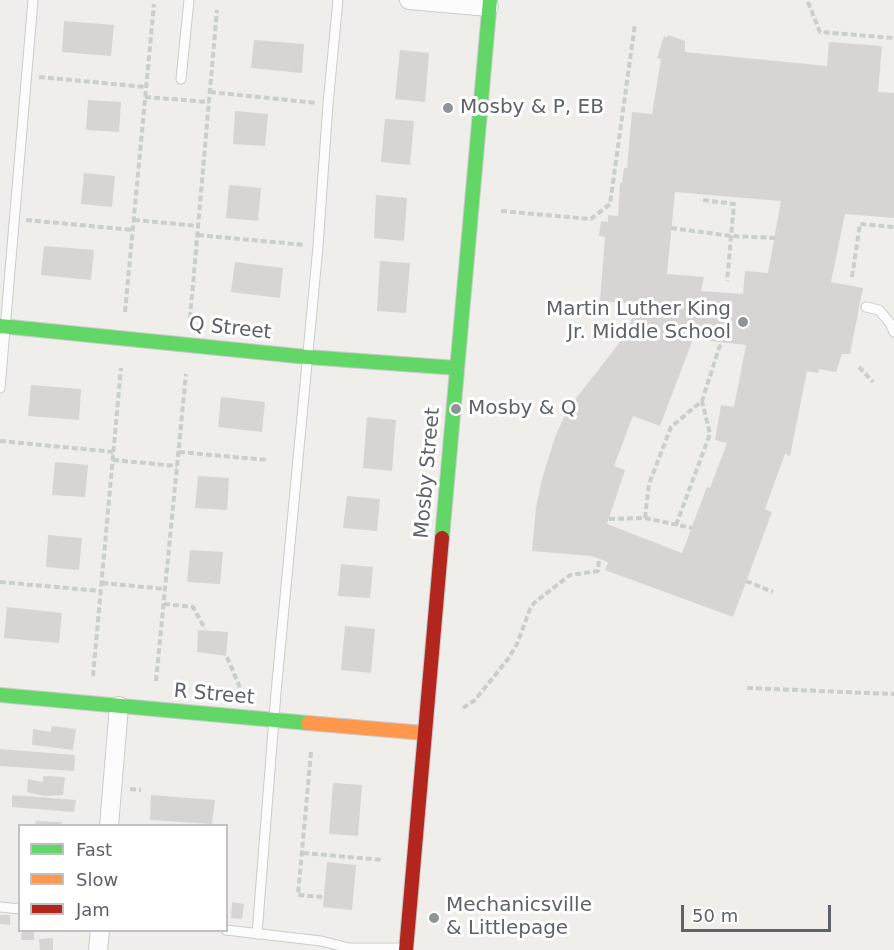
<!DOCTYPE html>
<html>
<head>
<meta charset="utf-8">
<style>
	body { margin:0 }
	#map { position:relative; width:894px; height:950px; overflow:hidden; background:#efeeea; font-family:"DejaVu Sans",sans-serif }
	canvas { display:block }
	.legend { position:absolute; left:18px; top:824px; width:210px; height:108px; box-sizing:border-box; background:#fff; border:2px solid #bfc1c3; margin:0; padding:8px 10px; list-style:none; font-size:18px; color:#5f6368 }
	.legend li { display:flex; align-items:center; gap:12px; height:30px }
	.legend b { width:30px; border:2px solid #bfc1c3 }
	.scale { position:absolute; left:681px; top:905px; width:150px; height:27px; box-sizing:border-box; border:3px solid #5f6368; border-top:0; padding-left:8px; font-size:18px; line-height:21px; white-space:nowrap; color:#5f6368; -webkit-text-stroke:4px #fff; paint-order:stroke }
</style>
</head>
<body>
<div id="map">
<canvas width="894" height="950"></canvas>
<ul class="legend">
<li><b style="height:8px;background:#63d668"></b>Fast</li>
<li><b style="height:8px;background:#ff974d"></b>Slow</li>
<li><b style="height:8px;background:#b3261e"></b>Jam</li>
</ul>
<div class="scale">50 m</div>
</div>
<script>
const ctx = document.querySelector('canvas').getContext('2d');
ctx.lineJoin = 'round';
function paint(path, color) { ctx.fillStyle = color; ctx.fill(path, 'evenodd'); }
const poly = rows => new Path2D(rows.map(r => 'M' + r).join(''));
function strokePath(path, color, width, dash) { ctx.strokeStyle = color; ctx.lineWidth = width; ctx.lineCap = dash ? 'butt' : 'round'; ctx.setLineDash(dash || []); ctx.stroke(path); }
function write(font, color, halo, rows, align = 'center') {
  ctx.font = font + ' "DejaVu Sans",sans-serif'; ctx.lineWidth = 6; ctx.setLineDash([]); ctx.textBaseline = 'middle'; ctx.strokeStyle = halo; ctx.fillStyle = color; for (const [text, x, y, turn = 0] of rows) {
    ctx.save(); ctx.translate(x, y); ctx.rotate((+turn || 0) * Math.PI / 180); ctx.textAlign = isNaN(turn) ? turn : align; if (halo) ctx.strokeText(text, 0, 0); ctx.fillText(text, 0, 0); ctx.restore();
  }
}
const building = poly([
	[64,21,114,25,111,56,62,52],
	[668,35,685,41,685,52,827,66,829,42,882,46,878,92,894,93,894,218,845,214,831,282,863,288,850,354,842,354,836,372,819,369,818,373,807,371,790,456,785,454,765,509,772,512,733,617,605,570,608,562,591,556,532,551,536,507,542,479,555,437,563,419,577,397,617,346,628,328,638,304,600,301,605,237,599,236,601,221,608,222,608,215,618,216,620,183,622,183,624,168,627,168,632,112,652,114,661,59,657,58,664,36,667,38],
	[675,192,781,201,768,273,745,271,743,294,701,291,704,277,667,274],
	[693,339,746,345,734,407,721,405,715,440,727,443,710,488,707,487,682,553,607,524,625,470,614,466,633,416,660,426],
	[254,40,304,44,302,73,251,68],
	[400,50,429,53,425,102,395,99],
	[88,100,121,102,119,132,86,130],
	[235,111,268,114,265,146,233,144],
	[385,119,414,121,410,165,381,162],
	[84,173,115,176,112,207,81,204],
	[229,185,261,188,258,221,226,218],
	[376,195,407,198,404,241,374,238],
	[44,246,94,250,91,280,41,275],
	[380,261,410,263,406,313,377,311],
	[235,262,283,268,280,298,231,292],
	[31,385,81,389,79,420,28,416],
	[221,397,265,402,262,432,218,427],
	[367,417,396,420,392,471,363,468],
	[55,462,88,465,85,497,52,495],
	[198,476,229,478,227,510,195,508],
	[347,496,380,499,377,531,343,528],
	[48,535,82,538,79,570,46,567],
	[190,550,223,552,220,584,187,582],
	[341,564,373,567,370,598,338,596],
	[7,607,62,613,59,643,4,638],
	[345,626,375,629,371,673,341,670],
	[198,630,228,632,226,656,197,652],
	[52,726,76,729,73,750,32,745,33,729,51,732],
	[0,749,75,755,74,771,0,766],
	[43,776,65,777,63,795,44,796,27,792,28,779,43,782],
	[333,783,362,785,358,836,329,834],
	[12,795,76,800,74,812,12,807],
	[151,795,215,800,212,824,150,820],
	[36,821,62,822,61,826,35,826],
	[327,862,356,865,352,910,323,907],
	[232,902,244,904,242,919,231,918],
	[0,915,10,915,10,925,0,924],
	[22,930,34,930,34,940,21,940],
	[53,938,53,950,40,950,39,939]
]);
const path = poly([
	[808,2,820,32,894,38],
	[39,77,146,87],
	[210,92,317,103],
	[145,97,209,102],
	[703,200,734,204,727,281],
	[501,211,591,219,610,204,635,24],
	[26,220,133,230],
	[134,220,199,226],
	[671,228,731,236,775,238],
	[198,235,305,245],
	[852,277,860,224,894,227],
	[125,312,154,4],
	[190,318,217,10],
	[859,367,873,382],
	[0,441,114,452],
	[179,452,267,460],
	[113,460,177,466],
	[645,518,649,484,671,427,702,401,721,342],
	[609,519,645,518,692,528],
	[676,525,710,434,702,401],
	[746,581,773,592],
	[0,582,101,591],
	[102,583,165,589],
	[164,604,193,607,205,629],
	[227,657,241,690],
	[93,676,121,368],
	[156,681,186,374],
	[747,688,894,694],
	[463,708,475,700,508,659,517,644,530,609,534,603,570,575,598,571,599,559],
	[311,752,298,895,324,897],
	[130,789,141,790],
	[303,853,383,860]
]);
const lane = poly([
	[181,79,189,0],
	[866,307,879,310,890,323,894,332],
	[0,388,33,0],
	[0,907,20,909],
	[226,930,321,941,349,948],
	[257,934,276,693,318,246,328,104,338,0],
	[349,950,349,948,404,948]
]);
const street = poly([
	[409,0,489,7],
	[109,826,119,706],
	[98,950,100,930]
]);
const fast = poly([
	[0,326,307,357,457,368],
	[442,538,490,0],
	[0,695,308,723]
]);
const slow = poly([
	[308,723,424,733]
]);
const jam = poly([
	[406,950,442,538]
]);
const markers = [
	[448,108,6,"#919496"],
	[743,322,6,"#919496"],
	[456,409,6,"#919496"],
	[434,918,6,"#919496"]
];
const poiNames = [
	["Mosby & P, EB",460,108],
	["Martin Luther King",731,310,"right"],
	["Jr. Middle School",731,333,"right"],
	["Mosby & Q",468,409],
	["Mechanicsville",446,906],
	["& Littlepage",446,929]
];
const streetNames = [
	["Q Street",230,329,6],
	["Mosby Street",428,473,-85],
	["R Street",214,695,5]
];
paint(building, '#d6d5d3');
strokePath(lane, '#cbcccc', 11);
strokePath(street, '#cbcccc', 20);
strokePath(fast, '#cacacb', 16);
strokePath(slow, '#cacacb', 16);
strokePath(jam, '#cacacb', 16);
strokePath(path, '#cacfcc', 4, [6, 3]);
strokePath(lane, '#fdfcfc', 9);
strokePath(street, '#fdfcfc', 18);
strokePath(fast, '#63d668', 14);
strokePath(slow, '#ff974d', 14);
strokePath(jam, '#b3261e', 14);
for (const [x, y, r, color] of markers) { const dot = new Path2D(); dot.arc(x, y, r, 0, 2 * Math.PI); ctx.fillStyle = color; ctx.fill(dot); strokePath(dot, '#fff', 2); }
write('20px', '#5f6368', '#fff', poiNames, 'left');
write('20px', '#5f6368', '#fff', streetNames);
</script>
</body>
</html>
